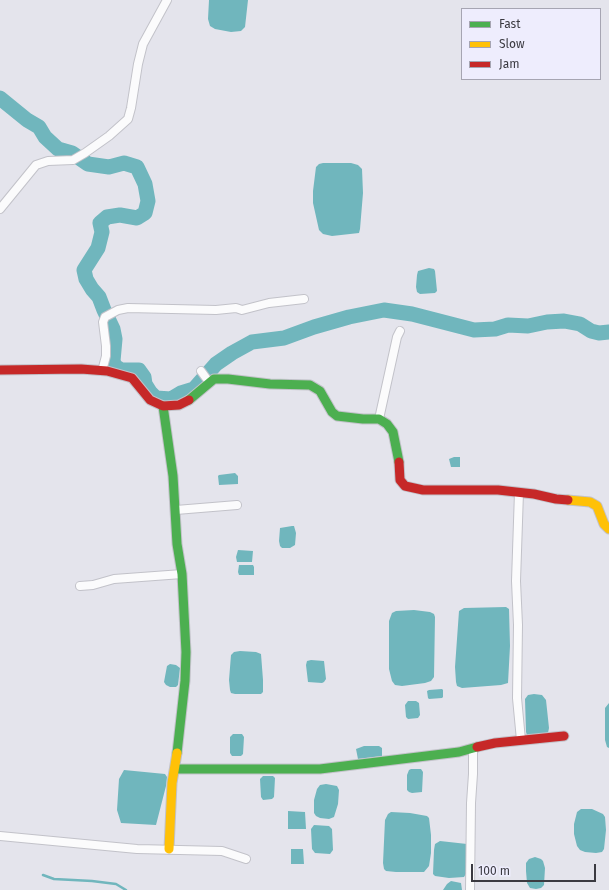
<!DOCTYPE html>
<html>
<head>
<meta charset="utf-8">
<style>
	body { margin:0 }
	#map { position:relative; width:609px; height:890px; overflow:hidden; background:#e4e4ec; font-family:"Fira Sans",sans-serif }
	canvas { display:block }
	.legend { position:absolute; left:461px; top:8px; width:140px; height:72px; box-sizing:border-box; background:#eeedfd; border:1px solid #a6a5b2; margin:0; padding:5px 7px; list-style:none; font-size:12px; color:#3b3a41 }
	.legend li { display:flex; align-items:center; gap:8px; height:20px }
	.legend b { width:20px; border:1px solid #a6a5b2 }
	.scale { position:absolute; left:471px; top:864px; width:125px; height:18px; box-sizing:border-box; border:2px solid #3b3a41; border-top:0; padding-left:5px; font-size:12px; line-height:14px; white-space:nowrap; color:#3b3a41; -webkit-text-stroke:3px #eeedfd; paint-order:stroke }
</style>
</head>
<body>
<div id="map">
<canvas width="609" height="890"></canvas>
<ul class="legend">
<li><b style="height:5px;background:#4caf50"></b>Fast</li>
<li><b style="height:5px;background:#ffc107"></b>Slow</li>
<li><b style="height:5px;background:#c62828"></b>Jam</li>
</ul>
<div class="scale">100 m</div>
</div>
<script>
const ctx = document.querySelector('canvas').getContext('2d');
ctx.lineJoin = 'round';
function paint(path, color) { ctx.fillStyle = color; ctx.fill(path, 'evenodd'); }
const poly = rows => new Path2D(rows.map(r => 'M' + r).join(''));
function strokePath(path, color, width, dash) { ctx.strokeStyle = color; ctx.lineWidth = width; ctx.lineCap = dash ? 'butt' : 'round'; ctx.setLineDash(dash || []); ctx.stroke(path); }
const water = poly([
	[209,0,248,0,245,27,241,31,231,32,215,29,210,26,208,19],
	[323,163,351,163,358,165,362,169,363,193,360,229,359,233,332,236,323,234,319,230,313,203,313,191,316,167,319,164],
	[429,268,434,269,435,271,437,291,435,293,420,294,417,292,416,287,417,275,418,271],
	[454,457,460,457,460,467,451,467,449,459],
	[235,473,238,476,238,484,219,485,218,476,219,475],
	[292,526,294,526,296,533,295,545,290,548,282,548,280,546,279,541,280,528],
	[238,550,253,551,252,562,237,562,236,557],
	[239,565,253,565,254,567,254,575,239,575,238,572],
	[506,607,509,609,510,646,508,683,501,685,462,688,457,686,456,682,455,667,459,611,464,608],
	[414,610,430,612,434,614,435,617,434,677,431,681,425,683,402,686,395,685,392,681,389,669,389,621,392,613,396,611],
	[240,651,256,652,261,654,263,680,263,692,261,694,235,694,231,693,230,690,229,680,231,655,234,652],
	[311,660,324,661,326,679,324,682,322,683,308,682,306,665,307,661],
	[170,664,176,665,180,668,178,685,176,687,170,687,166,685,164,682,167,666],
	[442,689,443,690,443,697,442,698,429,699,428,698,427,691,429,690],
	[534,694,542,695,546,700,549,728,548,733,527,735,526,732,525,699,528,695],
	[408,701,416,701,419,703,420,715,418,718,408,719,406,717,405,705],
	[609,703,609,748,607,747,605,740,605,708],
	[233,734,242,734,244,737,243,754,241,756,232,756,230,753,230,737],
	[364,746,379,746,382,748,382,756,358,759,356,749],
	[411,769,421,769,423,772,422,792,412,793,409,792,407,790,407,775,409,770],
	[124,770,165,774,167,777,166,786,156,825,121,823,117,810,119,779],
	[263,776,273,776,275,778,274,797,272,799,263,800,261,797,260,779],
	[326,784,337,786,339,790,338,804,334,817,329,819,320,818,316,816,314,813,314,800,317,789,320,785],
	[581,809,592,809,603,814,605,817,606,830,604,849,602,852,596,853,585,852,580,850,577,846,574,834,574,824,577,812],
	[288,811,305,812,306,829,288,829],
	[391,812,410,813,427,816,429,818,431,835,431,853,429,866,424,872,396,872,386,871,384,869,383,863,385,820,388,814],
	[314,825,329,826,332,829,333,850,330,854,315,853,312,849,311,829],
	[440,841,467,844,467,872,464,877,449,878,435,876,433,874,434,850,435,844],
	[291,849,303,849,304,864,291,864],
	[535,857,541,859,543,861,545,868,544,885,541,888,536,889,530,888,527,883,526,871,526,863,529,859],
	[451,881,461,883,462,890,443,890,447,884]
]);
const stream = poly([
	[43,875,54,879,92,881,116,884,126,890]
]);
const river = poly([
	[0,98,27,120,39,127,45,137,58,149,72,153,88,164,109,167,124,163,137,167,145,184,148,201,145,213,137,218,120,215,107,217,100,223,102,232,98,248,84,270,86,279,92,289,99,297,104,310,113,329,115,339,113,361,115,366,121,370,139,370,144,377,145,384,150,392,156,398,171,399,181,393,194,389,216,364,232,353,252,342,284,338,314,327,349,317,384,310,412,314,474,330,495,329,508,325,528,326,547,322,564,321,580,324,591,331,599,333,609,332]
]);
const street = poly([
	[0,209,36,165,48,161,73,160,85,153,109,136,128,119,131,108,138,64,143,44,167,0],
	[102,371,106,356,106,346,103,322,105,317,118,310,128,308,216,310,236,308,242,310,269,303,304,299],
	[201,371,209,382],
	[379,419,397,337,400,331],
	[519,492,516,581,518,625,517,698,521,740],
	[176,510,237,505],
	[80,586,93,585,114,579,182,574],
	[0,836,137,849,222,851,246,859],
	[470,890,471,803,473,774,473,749]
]);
const fast = poly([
	[189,400,214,379,228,379,270,384,310,385,320,391,332,412,337,416,363,419,379,419,387,424,393,432,399,462],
	[163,406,173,476,177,544,182,574,186,652,185,681,177,753],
	[175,769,320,769,459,752,477,747]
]);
const slow = poly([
	[568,500,590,502,597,506,604,524,609,529],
	[169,849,172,783,177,753]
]);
const jam = poly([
	[0,370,81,369,107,371,132,378,150,400,163,406,179,405,189,400],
	[399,462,400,480,405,486,423,490,498,490,534,494,556,499,568,500],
	[477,747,495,743,564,736]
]);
paint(water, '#70b6bd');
strokePath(stream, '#70b6bd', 2.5);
strokePath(river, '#70b6bd', 15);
strokePath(street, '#c2c2c9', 10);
strokePath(fast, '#c2c2c9', 11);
strokePath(slow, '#c2c2c9', 11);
strokePath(jam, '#c2c2c9', 11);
strokePath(street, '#fbfbfc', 8);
strokePath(fast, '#4caf50', 9);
strokePath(slow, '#ffc107', 9);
strokePath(jam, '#c62828', 9);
</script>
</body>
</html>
